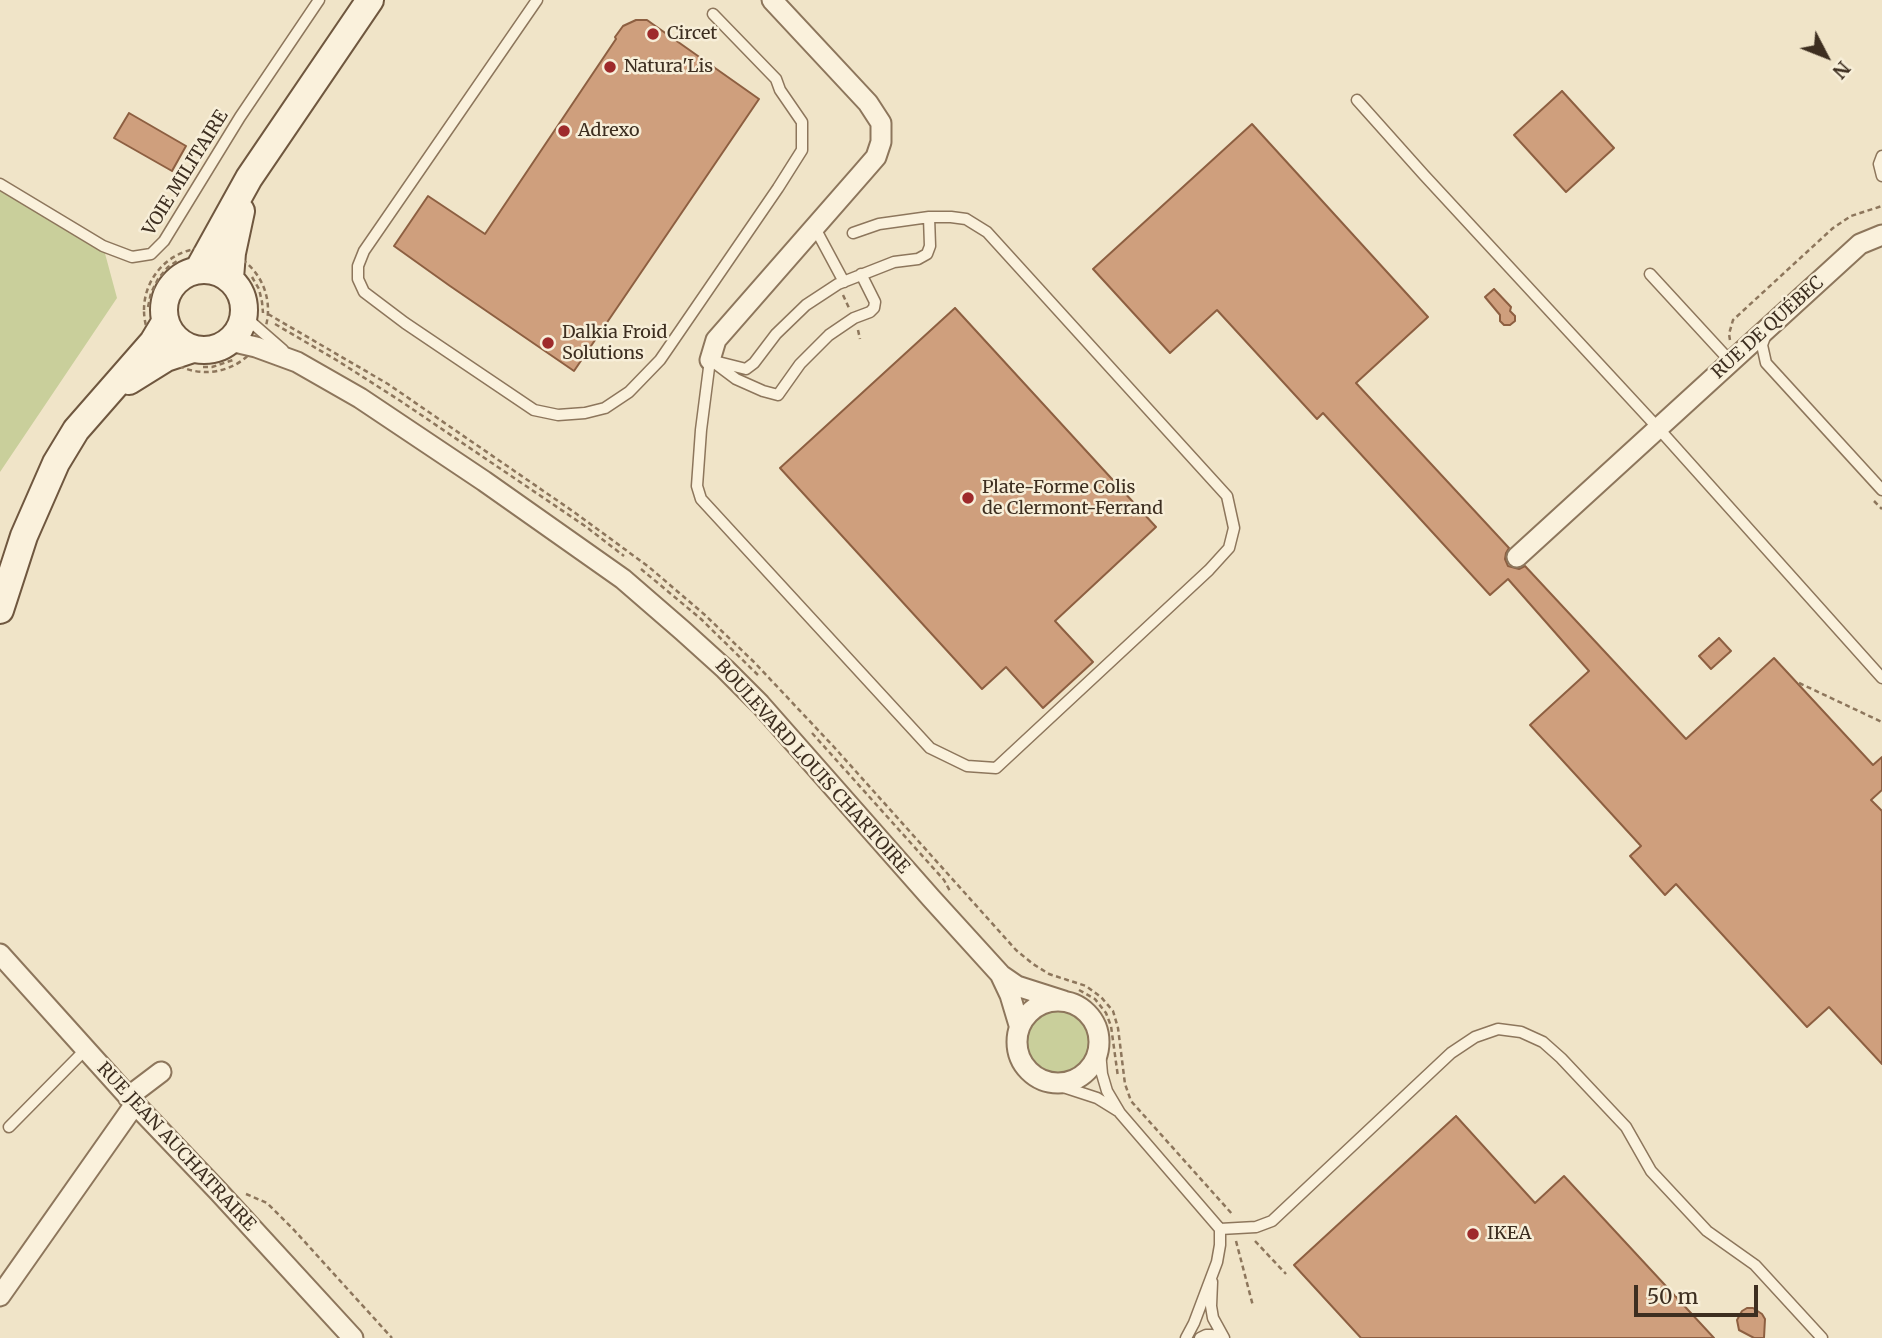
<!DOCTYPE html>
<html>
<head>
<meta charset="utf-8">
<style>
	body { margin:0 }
	#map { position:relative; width:1882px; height:1338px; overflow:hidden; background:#f0e4c8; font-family:Merriweather,serif }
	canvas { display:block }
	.north { position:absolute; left:1791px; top:21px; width:70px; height:70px; -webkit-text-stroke:5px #f7eed8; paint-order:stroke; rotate:132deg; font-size:19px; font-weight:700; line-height:28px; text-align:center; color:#3d2e20 }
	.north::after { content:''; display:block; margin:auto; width:24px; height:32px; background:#3d2e20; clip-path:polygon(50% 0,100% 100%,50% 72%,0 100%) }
	.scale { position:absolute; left:1634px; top:1285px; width:124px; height:32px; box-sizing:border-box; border:4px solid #3d2e20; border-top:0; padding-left:9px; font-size:21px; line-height:24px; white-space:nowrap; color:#3d2e20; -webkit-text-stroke:5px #f7eed8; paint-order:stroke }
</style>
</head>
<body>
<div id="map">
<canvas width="1882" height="1338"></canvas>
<div class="north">N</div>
<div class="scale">50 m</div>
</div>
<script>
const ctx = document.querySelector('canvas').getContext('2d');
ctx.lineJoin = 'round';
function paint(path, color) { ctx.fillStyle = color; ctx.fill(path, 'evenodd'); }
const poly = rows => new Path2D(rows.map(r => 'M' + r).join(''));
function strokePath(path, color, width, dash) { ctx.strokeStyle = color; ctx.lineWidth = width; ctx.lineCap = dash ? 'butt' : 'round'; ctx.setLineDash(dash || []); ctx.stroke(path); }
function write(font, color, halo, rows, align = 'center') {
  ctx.font = font + ' Merriweather,serif'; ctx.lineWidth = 5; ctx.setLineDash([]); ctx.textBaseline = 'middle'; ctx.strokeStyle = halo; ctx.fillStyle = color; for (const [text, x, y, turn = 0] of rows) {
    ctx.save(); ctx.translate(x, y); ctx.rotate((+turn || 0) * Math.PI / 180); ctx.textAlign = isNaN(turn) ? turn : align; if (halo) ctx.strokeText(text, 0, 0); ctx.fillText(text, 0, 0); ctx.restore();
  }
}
const green = poly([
	[0,184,103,246,117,298,0,472],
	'1024 1042a34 34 0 1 1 68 0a34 34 0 1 1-68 0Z'
]);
const building = poly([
	[636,20,647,20,654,25,759,99,574,371,450,286,394,246,428,196,485,234,616,39,615,37,623,26,636,20],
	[1562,91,1614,148,1566,192,1514,135,1562,91],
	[129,113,186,146,172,171,114,138,129,113],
	[1252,124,1428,317,1356,383,1509,548,1506,553,1505,559,1508,566,1519,569,1525,566,1686,739,1774,658,1873,765,1882,757,1882,790,1871,800,1882,811,1882,1064,1829,1007,1807,1027,1676,884,1665,895,1630,856,1641,846,1530,725,1589,671,1508,579,1490,595,1323,413,1317,419,1217,310,1170,353,1093,269,1252,124],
	[1494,289,1511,307,1510,311,1515,316,1515,321,1510,325,1504,325,1500,321,1500,315,1485,297,1494,289],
	[955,308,1156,527,1055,621,1093,662,1043,708,1006,667,982,689,780,468,955,308],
	[1719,638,1731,651,1711,669,1699,656,1719,638],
	[1456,1116,1535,1203,1564,1176,1714,1338,1361,1338,1294,1265,1456,1116],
	[1747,1308,1753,1308,1762,1314,1765,1319,1764,1338,1754,1338,1739,1330,1737,1320,1742,1311,1747,1308]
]);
const path = poly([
	'144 310a62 62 0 1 1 124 0a62 62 0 1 1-124 0Z',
	[252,277,259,289,262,302,263,313],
	[843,295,849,308],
	[148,307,151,293,158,279,168,267,177,261],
	[268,314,388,384,574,512,649,567,705,615,754,662,834,747,1016,950,1033,964,1049,974,1086,986,1101,997,1113,1011,1118,1028,1125,1084,1131,1101,1233,1215],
	[275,324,338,361,399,400,585,526,624,556],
	[858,330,860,339],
	[1730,340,1729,334,1733,320,1833,228,1851,216,1882,206],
	[203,367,212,367,233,360],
	[1874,501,1882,509],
	[641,569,701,619,760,677],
	[1799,683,1882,722],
	[812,733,944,880,950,891],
	[1079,990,1095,999,1106,1013,1111,1026,1118,1077],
	[246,1194,267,1203,294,1230,392,1338],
	[1236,1241,1253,1306],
	[1255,1241,1286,1274]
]);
const lane = poly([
	[537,0,364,251,358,266,358,279,364,292,405,323,534,410,558,415,585,413,605,408,629,392,660,360,778,188,802,150,802,122,780,90,776,79,713,14],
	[1357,100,1424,175,1659,429,1882,678],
	[1882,156,1879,164,1882,176],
	[0,184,103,246,132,257,151,254,164,241,240,117,319,0],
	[815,228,844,282],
	[1650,274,1731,362],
	[244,316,283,350],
	[1766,334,1762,345,1766,363,1882,490],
	[710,360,701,430,697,486,701,499,930,748,967,766,996,768,1209,570,1229,548,1234,528,1227,496,987,232,966,219,951,217,929,217,879,224,853,233],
	[710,360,746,369,754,363,776,334,806,305,838,284,894,262,918,259,927,254,930,246,929,217],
	[716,364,736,379,763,391,778,395,800,364,829,335,854,318,870,312,874,308,875,302,861,274],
	[1099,1040,1102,1074,1107,1091,1120,1113,1220,1229,1220,1245,1217,1262,1194,1323,1186,1338],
	[1051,1083,1097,1098,1118,1111],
	[9,1127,86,1049],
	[1220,1229,1256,1227,1272,1221,1451,1053,1475,1037,1498,1029,1521,1032,1543,1042,1561,1058,1626,1127,1651,1171,1707,1231,1755,1265,1822,1338],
	[1212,1282,1211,1306,1213,1318,1224,1338],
	[1200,1338,1206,1335,1212,1335,1216,1338]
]);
const street = poly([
	[230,341,256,347,297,362,360,398,484,481,623,579,683,631,725,669,760,704,931,898,1001,975,1017,986,1064,1001],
	[710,360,716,340,863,172,876,157,881,142,881,123,868,103,772,0],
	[1517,557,1860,244,1882,235],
	[0,954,135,1104,218,1191,353,1338],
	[1001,976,1010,995,1019,1025],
	'1017 1042a41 41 0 1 1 82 0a41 41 0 1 1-82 0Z',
	[128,1097,161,1072],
	[0,1296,135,1104]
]);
const secondary = poly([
	'164 310a40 40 0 1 1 80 0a40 40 0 1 1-80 0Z',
	[198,270,249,178,370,0],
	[230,278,232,253,241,211],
	[129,381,166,358,193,349],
	[0,610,24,536,56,463,76,430,153,342,165,322]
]);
const markers = [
	[653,34,7,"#9e2a2b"],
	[610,67,7,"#9e2a2b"],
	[564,131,7,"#9e2a2b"],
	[548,343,7,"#9e2a2b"],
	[968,498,7,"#9e2a2b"],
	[1473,1234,7,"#9e2a2b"]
];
const poiNames = [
	["Circet",667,34],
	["Natura'Lis",624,67],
	["Adrexo",578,131],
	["Dalkia Froid",562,333],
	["Solutions",562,354],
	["Plate-Forme Colis",982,488],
	["de Clermont-Ferrand",982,509],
	["IKEA",1487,1234]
];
const streetNames = [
	["VOIE MILITAIRE",186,173,-58],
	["RUE DE QUÉBEC",1768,328,-42],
	["BOULEVARD LOUIS CHARTOIRE",812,767,48],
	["RUE JEAN AUCHATRAIRE",176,1147,47]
];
paint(green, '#c9cf9b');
paint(building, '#cf9f7d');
strokePath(building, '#8d5f41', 2);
strokePath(lane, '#8d765c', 13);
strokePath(street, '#8d765c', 23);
strokePath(secondary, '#6f573f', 30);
strokePath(path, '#8d765c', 2.5, [5, 3.5]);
strokePath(lane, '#faf1dc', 10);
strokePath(street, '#faf1dc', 19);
strokePath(secondary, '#faf1dc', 26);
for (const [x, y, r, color] of markers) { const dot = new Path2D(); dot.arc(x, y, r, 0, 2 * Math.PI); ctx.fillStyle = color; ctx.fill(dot); strokePath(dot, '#f7eed8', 2.5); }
write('18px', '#3d2e20', '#f7eed8', poiNames, 'left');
write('18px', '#3d2e20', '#f7eed8', streetNames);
</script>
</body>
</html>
